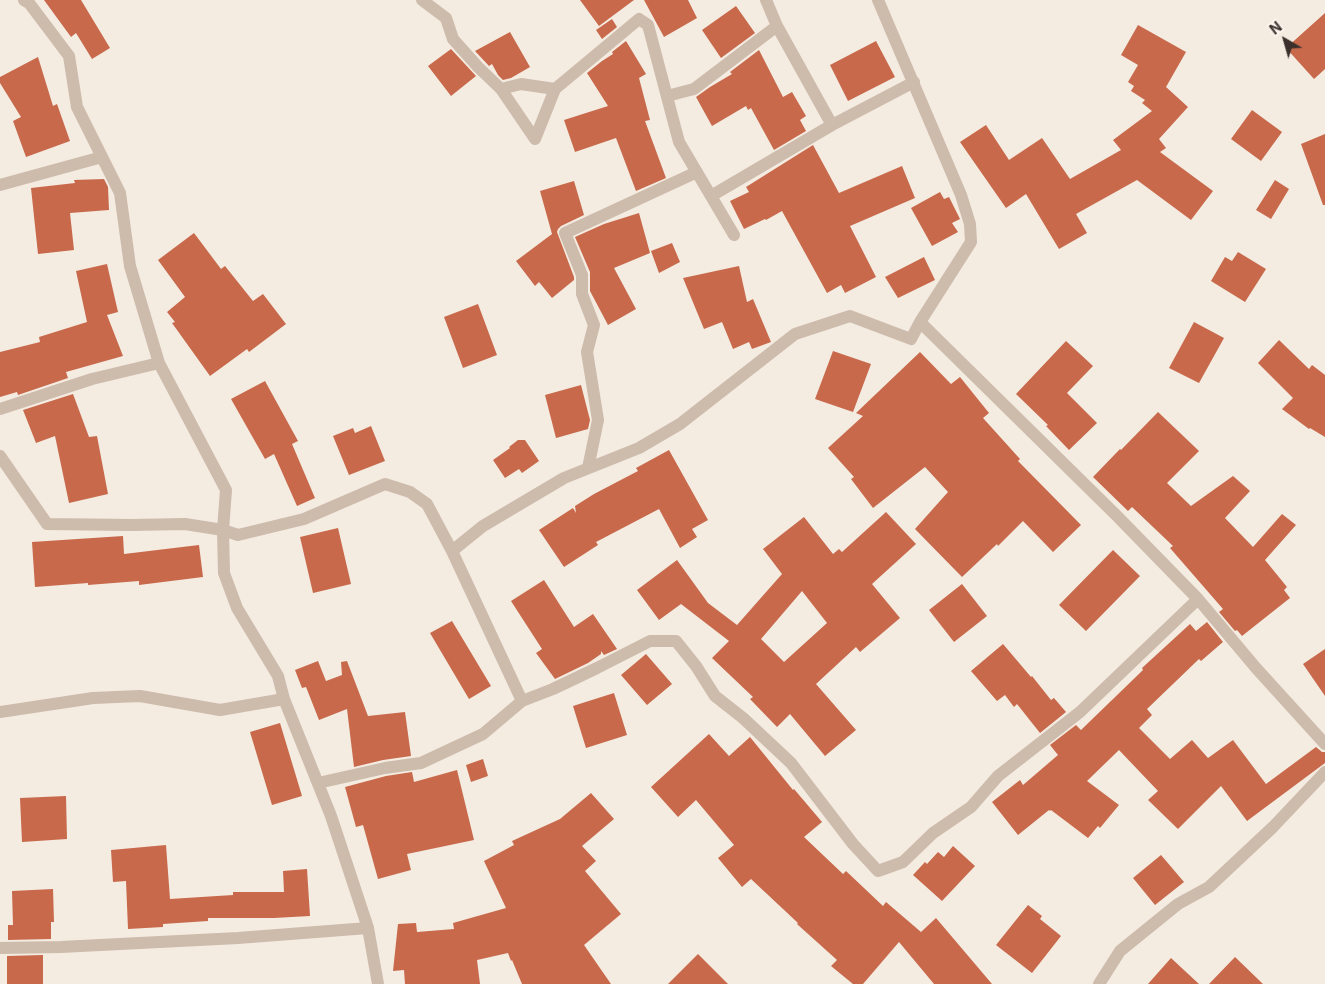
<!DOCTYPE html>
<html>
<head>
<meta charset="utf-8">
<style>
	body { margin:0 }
	#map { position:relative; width:1325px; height:984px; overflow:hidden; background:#f4ebe1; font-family:Inter,sans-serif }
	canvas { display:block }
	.north { position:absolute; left:1260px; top:15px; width:50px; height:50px; -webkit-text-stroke:4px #fbf5ee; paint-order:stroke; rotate:322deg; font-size:14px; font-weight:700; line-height:20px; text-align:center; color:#3b302b }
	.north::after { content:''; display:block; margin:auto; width:18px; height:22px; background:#3b302b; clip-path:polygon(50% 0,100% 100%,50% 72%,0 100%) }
</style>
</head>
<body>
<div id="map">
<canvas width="1325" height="984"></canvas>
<div class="north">N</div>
</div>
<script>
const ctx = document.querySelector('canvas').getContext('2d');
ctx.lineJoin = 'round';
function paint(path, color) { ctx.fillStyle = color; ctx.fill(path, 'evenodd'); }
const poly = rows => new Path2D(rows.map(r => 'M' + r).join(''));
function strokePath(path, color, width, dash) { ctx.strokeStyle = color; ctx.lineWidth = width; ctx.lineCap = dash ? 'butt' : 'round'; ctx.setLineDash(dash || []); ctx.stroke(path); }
const building = poly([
	[44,0,81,0,110,48,92,59,76,33,71,37],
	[580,0,634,0,599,26],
	[644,0,688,0,697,18,664,37],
	[736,6,755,33,721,58,702,30],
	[1325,13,1325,69,1314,79,1286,48],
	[612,19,617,27,602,39,596,30],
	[1138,25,1186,52,1166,87,1188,107,1159,139,1166,148,1160,152,1213,191,1191,220,1137,180,1076,214,1087,233,1059,249,1026,194,1006,208,960,142,986,125,1009,160,1042,138,1070,179,1121,150,1113,140,1152,111,1142,103,1145,100,1131,91,1134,86,1128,82,1138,65,1121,55],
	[510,32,530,67,511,78,503,80,498,75,492,64,489,66,475,51],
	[626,41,646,74,639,78,650,120,645,121,666,178,636,191,616,138,575,152,564,120,608,106,587,73,602,61,613,54,612,52],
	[876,41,895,77,848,101,830,65],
	[451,49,476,76,451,96,428,66],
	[759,50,783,97,792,92,806,116,800,120,806,131,774,150,751,108,748,110,746,106,712,126,696,97,710,87,732,74,730,72],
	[38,57,53,106,57,104,70,141,26,157,13,121,21,117,0,83,0,77],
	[1252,110,1282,132,1261,161,1231,139],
	[1325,134,1325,205,1323,205,1301,144],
	[813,145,839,193,902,166,915,198,850,226,876,277,845,293,841,285,827,293,782,211,766,220,765,219,744,229,730,201,749,192,746,187],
	[104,179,108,187,109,210,70,213,74,250,38,254,31,188,75,183,74,180],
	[1275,180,1289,189,1271,219,1256,210],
	[574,181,584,215,561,226,558,229,557,232,574,277,574,280,552,298,539,282,535,286,516,261,552,234,540,191],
	[940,192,944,199,949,197,960,219,952,223,958,232,932,246,911,208],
	[639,213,650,253,614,268,636,309,608,325,590,291,590,272,575,237,604,224],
	[194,233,221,269,225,266,253,301,263,294,286,324,249,352,247,349,210,376,172,323,175,322,167,312,185,297,158,260],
	[672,243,680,262,659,273,651,251],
	[1238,252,1266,269,1245,302,1211,281,1225,257,1232,261],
	[924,257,935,280,898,298,885,277],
	[107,264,118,312,107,315,123,356,66,372,68,378,18,395,17,392,0,397,0,352,40,342,39,337,87,322,76,271],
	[739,266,747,302,753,299,771,342,752,349,749,342,733,349,722,322,704,329,683,278],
	[478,304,497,355,463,368,444,317],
	[1194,322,1224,338,1199,383,1169,368],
	[1279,340,1309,369,1312,365,1325,375,1325,437,1310,428,1309,429,1282,409,1293,398,1258,363],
	[1066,341,1093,366,1067,393,1097,423,1069,450,1046,426,1048,425,1016,394],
	[833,351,871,364,853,412,815,399],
	[920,352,951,384,960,377,989,413,983,418,1020,459,1018,461,1081,525,1053,552,1023,521,998,546,997,544,962,577,915,529,948,492,925,467,873,508,851,479,854,477,828,448,863,416,856,413],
	[265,381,298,441,292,444,315,498,297,506,274,454,265,459,231,399],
	[581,385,590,420,588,429,556,438,545,395],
	[73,394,89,437,97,436,108,494,69,503,55,436,36,443,23,410],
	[1158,412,1199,451,1167,483,1191,506,1233,476,1250,491,1225,518,1253,547,1282,514,1296,525,1265,560,1287,587,1284,590,1290,598,1242,636,1237,630,1235,631,1219,612,1223,609,1170,548,1173,546,1132,507,1128,511,1093,477,1120,449,1121,450],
	[371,426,385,461,349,475,333,436,353,428,355,433],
	[518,440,525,440,539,461,522,473,519,469,505,478,493,460,510,448,509,447],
	[669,450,708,520,692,529,697,537,680,548,659,509,596,542,598,545,564,567,539,530,573,508,576,513,575,506,594,494,638,471,636,468],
	[886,512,916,544,872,584,900,618,860,652,856,647,816,684,856,730,825,756,790,714,777,727,750,699,753,697,712,658,729,641,681,604,659,620,637,590,677,560,708,603,737,625,782,574,763,549,804,517,833,554,839,549,842,552],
	[802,591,827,623,784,662,761,639],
	[338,528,351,584,313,593,300,537],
	[123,536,124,554,199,545,203,577,139,585,139,581,88,585,88,583,35,587,32,542],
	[1113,550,1140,576,1086,631,1059,605],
	[544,580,574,627,593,614,617,649,604,655,601,651,601,654,588,663,555,679,536,653,542,649,511,601],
	[962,584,987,616,954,642,929,610],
	[452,621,491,686,469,699,430,633],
	[1207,622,1223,642,1201,661,1199,659,1147,709,1152,715,1139,728,1170,759,1192,740,1208,758,1233,740,1266,784,1316,747,1322,752,1325,752,1325,763,1247,821,1221,786,1178,829,1148,800,1158,791,1119,750,1087,781,1119,805,1100,828,1098,826,1088,838,1051,810,1050,811,1049,810,1018,835,992,802,1020,780,1023,785,1058,755,1050,745,1076,725,1081,730,1143,670,1142,668,1190,624,1196,631],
	[1003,644,1031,677,1032,676,1051,700,1054,698,1066,712,1040,733,1017,704,1014,707,1005,695,997,701,971,671],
	[1325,649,1325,696,1303,664],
	[646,654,672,684,647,705,621,675],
	[318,661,326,681,342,675,341,662,347,661,368,716,405,712,411,756,383,760,354,767,347,709,319,720,306,687,302,688,295,670],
	[614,693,627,735,586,748,573,706],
	[280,723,302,796,272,805,250,732],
	[709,734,729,756,750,737,793,790,794,789,822,822,804,837,843,874,846,871,883,906,886,902,921,932,936,918,992,984,934,984,899,942,863,984,853,984,831,966,837,960,797,924,798,923,751,879,742,887,718,858,734,845,696,800,678,817,651,787],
	[483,759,488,776,471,782,466,765],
	[457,770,474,840,407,854,411,870,378,879,363,825,356,827,345,787,386,776,412,772,414,782],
	[591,793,614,819,582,846,596,861,585,871,621,914,584,945,611,984,522,984,512,960,511,961,508,953,477,960,480,984,405,984,404,970,393,971,398,924,416,923,417,932,454,929,453,923,506,908,484,861,514,845,512,841,560,819],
	[66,796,67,839,22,842,20,798],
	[166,845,170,899,233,895,233,892,284,892,283,871,307,869,310,916,274,918,208,918,208,921,163,924,163,927,128,929,126,881,113,882,111,850],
	[953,846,975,866,942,901,913,875,925,862,927,864,938,852,944,857],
	[1161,855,1184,882,1155,905,1133,878],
	[53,889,54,922,51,922,51,939,8,940,8,925,13,925,12,891],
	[1028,905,1042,916,1040,919,1061,936,1032,973,996,945],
	[698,954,728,984,668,984],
	[43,955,43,984,7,984,7,956],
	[1235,957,1263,984,1209,984],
	[1171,958,1199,984,1148,984]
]);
const street = poly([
	[422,0,446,18,453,39,478,67,501,89,535,139,555,89,639,19,648,25,679,142,734,235],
	[878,0,961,195,970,224,971,242,920,322,1117,516,1198,599,1256,668,1325,744],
	[501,89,521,84,555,89],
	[667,96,694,89,777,26,766,0],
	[832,125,914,82],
	[0,185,102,157],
	[711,196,832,125,777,26],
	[0,409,92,379,159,363],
	[0,456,47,524,131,525,185,524,223,530,226,490,159,363,130,266,120,193,77,107,69,56,29,3,24,0],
	[588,468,598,420,587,352,594,325,582,294,582,275,565,233,697,172],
	[452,551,522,701],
	[0,712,93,698,140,696,220,710,284,699],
	[318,783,385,768,421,763,483,734,522,701,553,689,597,668,650,641,676,641,696,666,715,696,743,718,791,763,853,844,878,871,903,862,933,833,971,807,998,776,1080,712,1198,599],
	[0,948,61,947,238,938,368,928],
	[378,984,368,928,331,816,284,699,278,676,237,608,224,573,223,530,238,535,304,519,385,484,410,492,427,504,452,551,483,526,564,478,639,448,680,424,795,334,850,316,911,339,920,322],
	[1099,984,1120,951,1178,904,1209,887,1273,827,1325,772]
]);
paint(building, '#c8694b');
strokePath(street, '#cdbbac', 12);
</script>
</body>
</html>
